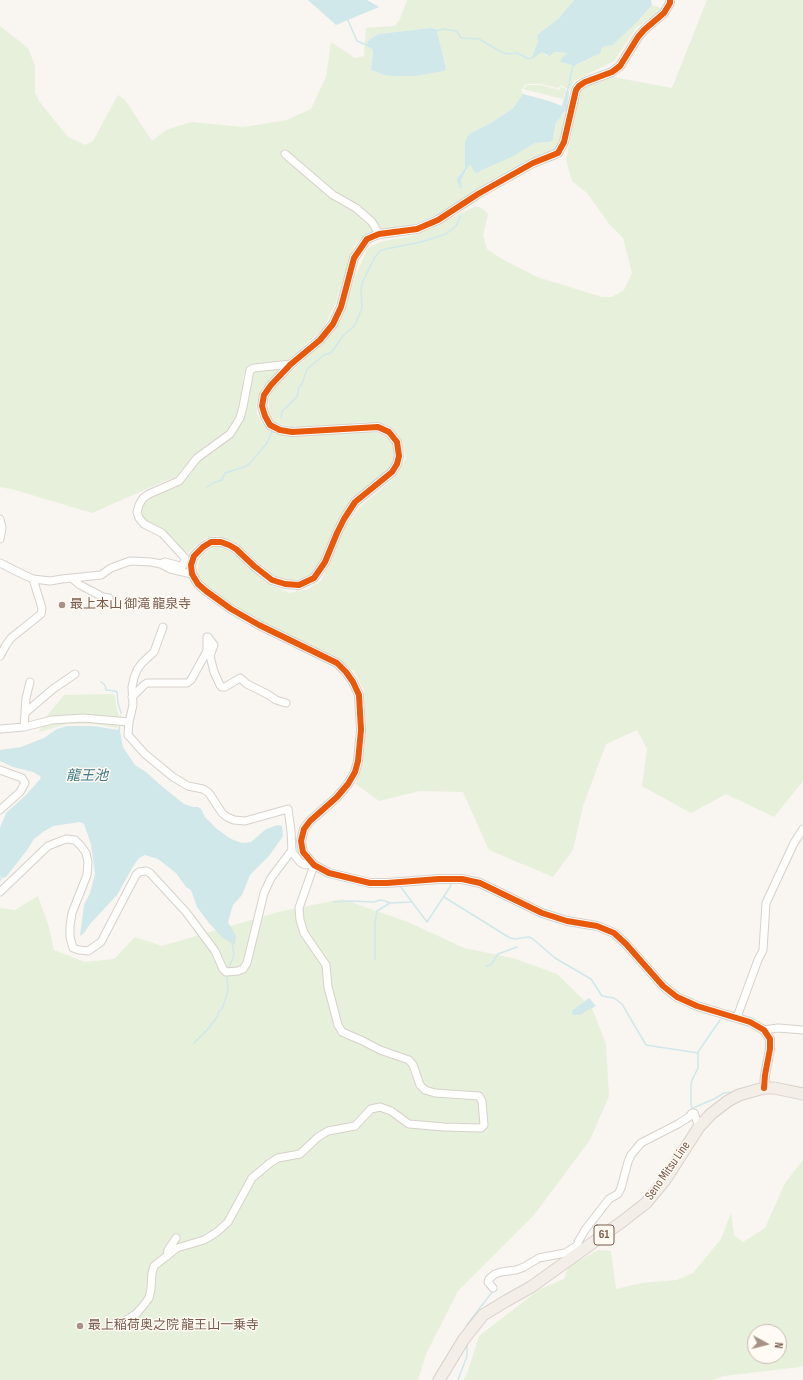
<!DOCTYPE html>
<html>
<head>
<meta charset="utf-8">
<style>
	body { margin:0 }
	#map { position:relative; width:803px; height:1380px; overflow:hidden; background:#f9f5f0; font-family:"Sofia Sans Condensed",sans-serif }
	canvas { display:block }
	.north { position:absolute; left:747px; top:1324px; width:40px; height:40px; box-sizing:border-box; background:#fffaf3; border:1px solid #cabbb1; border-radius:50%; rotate:97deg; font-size:11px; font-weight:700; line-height:16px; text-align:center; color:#7a5c4d }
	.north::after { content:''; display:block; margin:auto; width:14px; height:18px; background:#a69286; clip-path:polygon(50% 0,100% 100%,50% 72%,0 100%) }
</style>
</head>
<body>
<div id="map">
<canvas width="803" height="1380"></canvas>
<div class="north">N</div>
</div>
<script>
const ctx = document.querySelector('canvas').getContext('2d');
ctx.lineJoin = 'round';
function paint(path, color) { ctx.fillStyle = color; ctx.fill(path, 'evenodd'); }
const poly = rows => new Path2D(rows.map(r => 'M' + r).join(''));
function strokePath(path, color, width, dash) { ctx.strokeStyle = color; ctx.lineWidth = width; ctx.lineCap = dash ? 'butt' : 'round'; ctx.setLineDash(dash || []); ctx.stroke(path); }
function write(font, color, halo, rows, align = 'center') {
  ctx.font = font + ' "Sofia Sans Condensed","Noto Sans JP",sans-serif'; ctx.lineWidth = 3; ctx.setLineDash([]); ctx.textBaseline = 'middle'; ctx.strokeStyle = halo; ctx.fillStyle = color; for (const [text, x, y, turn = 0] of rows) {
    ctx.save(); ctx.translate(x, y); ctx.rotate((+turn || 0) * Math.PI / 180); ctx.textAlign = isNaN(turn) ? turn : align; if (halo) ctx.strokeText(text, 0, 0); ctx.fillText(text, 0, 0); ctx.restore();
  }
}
const green = poly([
	[407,0,574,0,559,18,537,35,538,41,532,56,534,58,542,52,547,56,555,52,566,53,567,54,560,62,575,66,601,53,601,49,603,47,613,45,637,22,652,5,663,9,636,28,614,61,574,81,570,90,561,85,558,88,541,84,526,84,521,90,523,94,513,108,491,123,471,133,465,142,465,168,458,176,458,183,460,185,462,177,466,172,468,166,469,165,471,166,474,172,477,173,482,170,512,157,535,143,549,142,554,137,556,122,560,117,562,113,566,111,560,146,520,167,440,215,408,226,368,233,354,246,336,302,323,329,292,357,284,361,248,366,243,376,243,395,236,417,231,427,222,435,194,455,181,473,175,478,167,480,92,513,15,490,0,487,0,26,28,48,35,66,35,93,39,101,68,137,85,145,93,141,118,95,125,100,152,141,166,130,191,122,243,127,287,120,311,109,326,77,331,42,355,58,364,56,366,28,395,26,400,19],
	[431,28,436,29,437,31,446,69,415,76,384,75,371,70,373,52,368,44,368,41,378,34],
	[707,0,803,0,803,781,774,817,726,794,691,813,642,786,647,749,637,730,606,744,583,806,573,850,553,877,489,850,463,792,419,791,379,801,356,784,364,756,365,721,364,691,354,671,337,659,301,641,259,622,203,584,197,573,199,561,204,554,215,546,228,550,271,585,290,593,308,589,321,581,346,525,360,507,394,478,406,459,402,442,391,428,376,423,361,422,337,426,294,428,275,422,269,416,269,398,275,387,329,337,340,322,356,274,368,248,380,242,416,235,474,207,480,207,484,210,488,214,483,235,487,249,502,259,537,277,602,297,612,297,624,290,632,273,623,238,610,225,587,193,572,181,566,160,579,94,583,89,587,85,613,77,672,88],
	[527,85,541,85,559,90,561,87,566,89,563,99,523,89],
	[278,367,280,369,262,388,256,405,257,414,263,424,275,434,303,436,369,431,382,434,392,440,396,450,396,461,388,473,355,498,341,514,328,541,321,560,312,573,302,578,291,580,277,577,231,540,216,536,205,538,191,550,186,556,147,524,141,518,140,512,141,505,146,499,178,486,188,476,198,461,207,453,235,435,245,414,252,372],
	[112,694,115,695,116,706,119,716,117,728,94,724,67,724,39,732,45,718,64,695],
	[38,896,49,927,54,950,85,962,114,959,135,937,162,946,282,911,342,899,408,922,464,948,513,958,557,974,592,1008,606,1044,609,1096,590,1140,534,1215,458,1291,426,1354,418,1380,0,1380,0,908,15,910],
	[803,1160,803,1364,800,1367,724,1376,713,1380,463,1380,467,1374,479,1336,540,1289,564,1279,568,1267,598,1250,611,1251,616,1289,642,1283,677,1280,693,1273,721,1239,731,1213,734,1235,743,1242,765,1228,785,1183],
	[755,1332,779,1332,779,1356,755,1356]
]);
const water = poly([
	[308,0,367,0,379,7,336,25],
	[574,0,651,0,652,5,637,22,613,45,603,47,601,49,601,53,578,64,575,66,560,62,563,56,567,54,566,53,555,52,549,56,542,52,534,58,532,57,538,41,537,35,559,18],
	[431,28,436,29,437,31,446,69,444,71,415,76,394,76,384,75,371,70,373,52,372,49,367,46,368,41,378,34],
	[566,91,569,91,567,109,566,111,562,113,561,117,556,122,553,140,549,142,535,143,512,157,482,170,477,173,474,172,471,166,469,165,461,180,462,188,460,188,457,181,457,178,465,168,465,142,467,137,471,133,491,123,513,108,523,94,549,101,562,106],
	[121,712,120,731,123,747,135,765,146,772,158,783,184,804,193,807,198,807,201,809,205,817,217,829,231,839,242,843,251,842,266,829,278,825,282,826,283,836,269,856,250,875,242,895,233,905,228,922,236,936,235,945,223,938,209,923,197,907,191,890,186,887,176,873,158,859,145,855,139,858,134,865,117,895,90,924,84,933,80,936,84,905,90,893,95,874,91,844,84,824,80,822,53,826,43,832,34,839,27,850,6,877,3,878,0,876,0,828,6,813,26,795,41,778,40,776,33,772,13,767,0,761,0,750,21,747,44,738,57,729,67,726,94,726,118,730],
	[589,998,596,1006,586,1011,581,1015,573,1015,572,1011,573,1010]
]);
const stream = poly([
	[347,18,357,41,369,46],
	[436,31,444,29,456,31,458,33,461,38,479,39,503,53,509,54,517,53,529,59,534,57],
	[567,93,573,65],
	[281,417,282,411,290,404,292,401,297,397,299,387,302,384,307,369,324,355,331,353,343,336,355,325,362,308,361,289,363,281,375,257,380,251,386,249,421,242,446,234,456,226,461,215],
	[207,487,213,483,222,480,225,473,247,466,251,462,267,443,272,432],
	[101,682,105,685,106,690,115,691,117,692,118,703,121,713],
	[0,881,2,875],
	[400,886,427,922,450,887,451,884],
	[444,897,510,938,515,939,529,937,533,939,555,958,591,979,602,996,614,998,622,1004,646,1045,698,1053],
	[334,902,350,901,374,902,380,900,385,901,390,903],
	[375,960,375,923,377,911,390,903,411,902],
	[486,966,491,965,498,954,517,947],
	[228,970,234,955,232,943],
	[194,1043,209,1028,217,1017,219,1011,222,1009,228,991,227,978,228,973],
	[692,1109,691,1104,691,1085,692,1080,698,1068,698,1052,720,1020],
	[691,1111,693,1108,714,1099,724,1093,732,1092,739,1089],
	[466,1326,493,1291],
	[458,1380,467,1356,467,1344]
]);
const minor = poly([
	[285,154,333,195,356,208,372,222,379,234],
	[0,519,2,528,0,539],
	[0,563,24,575,33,579,50,581,62,579,101,575,111,568,130,561,151,562,161,564,170,569,192,574],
	[160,564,165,562,180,566,183,566,185,558,162,533,144,524,139,518,137,512,139,505,143,498,149,494,179,481,197,458,230,434,240,418,243,407,250,370,254,368,291,364],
	[73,579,80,585,103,597,109,598],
	[163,627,154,652,142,663,137,670,134,678,132,687,133,705,129,722,128,735,145,754,173,777,188,786,203,789,209,793,222,813,227,817,234,820,245,821,288,809,291,831,292,852,300,862,303,864,307,865,311,862],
	[0,656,6,645,11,638,41,614,42,608,33,579],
	[132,697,144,685,147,683,187,683,191,680,207,651,207,637,208,637,214,645,210,656,214,672,220,685,222,687,225,687,240,678,247,684,267,694,276,700,286,703],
	[25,713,53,689,75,674],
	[24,727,26,698,30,682],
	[0,729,24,727,52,720,83,718,129,722],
	[0,770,22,778,25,783,20,792,0,810],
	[0,892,48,846,66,839,75,840,81,846,86,853,88,862,87,875,72,913,70,926,70,937,73,948,79,950,88,951,101,942,136,875,139,872,146,871,150,873,186,912,215,951,223,969,226,972,238,971,243,969,247,963,264,893,271,878,292,850],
	[737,1017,758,960,763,950,766,903,794,843,803,829],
	[764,1030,778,1028,803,1030],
	[580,1252,578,1245,578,1242,585,1230,609,1199,618,1194,621,1188,628,1162,631,1155,641,1143,678,1124,689,1117,692,1113,694,1113,699,1127],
	[167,1256,168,1250,176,1238],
	[493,1288,488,1282,489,1279,495,1274,501,1272,516,1270,524,1267,539,1258,565,1253,578,1245],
	[116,1323,123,1322,136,1314,143,1306,149,1298,151,1289,152,1273,154,1266,177,1248,204,1240,217,1232,228,1222,252,1178,270,1163,278,1158,300,1154,318,1137,328,1131,355,1126,371,1109,380,1107,391,1111,409,1124,444,1127,481,1128,484,1125,482,1101,479,1096,435,1093,425,1090,420,1085,413,1065,409,1060,380,1050,363,1041,342,1032,338,1025,328,987,326,965,304,933,300,920,299,908,314,865]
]);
const tertiary = poly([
	[670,0,670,3,664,13,644,30,638,37,620,66,612,72,585,82,579,86,576,90,564,142,558,153,533,163,478,194,438,220,417,229,379,234,367,239,354,258,341,307,333,324,320,340,291,364,271,385,264,395,262,406,265,416,270,425,280,430,292,432,378,427,389,432,397,442,399,456,397,464,392,472,355,502,344,519,337,533,325,562,314,578,299,585,285,584,272,580,254,566,236,549,229,545,221,542,211,542,203,547,194,556,191,565,192,574,198,584,206,591,231,609,259,625,337,663,346,672,353,682,359,695,361,730,358,761,355,772,348,784,337,797,310,821,304,829,301,841,303,852,314,865,329,873,370,883,387,883,439,879,462,879,480,883,542,913,567,921,597,926,614,933,626,944,663,986,677,997,697,1006,750,1022,764,1030,770,1039,770,1049,765,1075,764,1088]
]);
const primary = poly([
	[439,1380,464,1339,483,1315,506,1301,531,1287,623,1221,646,1203,665,1180,699,1127,711,1114,728,1101,739,1095,764,1088,774,1088,803,1094]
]);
const cycleway = poly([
	[670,0,670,3,664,13,644,30,638,37,620,66,612,72,585,82,579,86,576,90,564,142,558,153,533,163,478,194,438,220,417,229,379,234,367,239,354,258,341,307,333,324,320,340,291,364,271,385,264,395,262,406,265,416,270,425,280,430,292,432,378,427,389,432,397,442,399,456,397,464,392,472,355,502,344,519,337,533,325,562,314,578,299,585,285,584,272,580,254,566,236,549,229,545,221,542,211,542,203,547,194,556,191,565,192,574,198,584,206,591,231,609,259,625,337,663,346,672,353,682,359,695,361,730,358,761,355,772,348,784,337,797,310,821,304,829,301,841,303,852,314,865,329,873,370,883,387,883,439,879,462,879,480,883,542,913,567,921,597,926,614,933,626,944,663,986,677,997,697,1006,750,1022,764,1030,770,1039,770,1049,765,1075,764,1088]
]);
const markers = [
	[62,605,4,"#a69286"],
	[80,1326,4,"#a69286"]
];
const shields = [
	[604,1235,20]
];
const shieldNames = [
	["61",604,1235]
];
const poiNames = [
	["最上本山 御滝 龍泉寺",70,605],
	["最上稲荷奥之院 龍王山一乗寺",88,1326]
];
const streetNames = [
	["Seno Mitsu Line",668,1171,-55]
];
const waterNames = [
	["龍王池",87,776]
];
paint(green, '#e7f0db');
paint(water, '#d0e8ea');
strokePath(stream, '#d0e8ea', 1.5);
strokePath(minor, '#d7d1cb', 9);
strokePath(tertiary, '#d7d1cb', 10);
strokePath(primary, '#dad1cc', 13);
strokePath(minor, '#fefefd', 7);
strokePath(tertiary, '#fefefd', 8);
strokePath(primary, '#f3eee8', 11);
strokePath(cycleway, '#e8590c', 6);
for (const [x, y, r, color] of markers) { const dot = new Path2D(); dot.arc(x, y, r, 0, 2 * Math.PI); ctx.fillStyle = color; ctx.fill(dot); strokePath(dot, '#fffaf3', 1.5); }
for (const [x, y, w] of shields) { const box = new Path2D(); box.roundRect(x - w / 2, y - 10, w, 20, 3); ctx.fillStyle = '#fffaf3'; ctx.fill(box); strokePath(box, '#7a5c4d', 1); }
write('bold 12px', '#7a5c4d', null, shieldNames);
write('13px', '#7a5c4d', '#fffaf3', poiNames, 'left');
write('13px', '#7a5c4d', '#fffaf3', streetNames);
write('italic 14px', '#437c86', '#fffaf3', waterNames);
</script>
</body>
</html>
